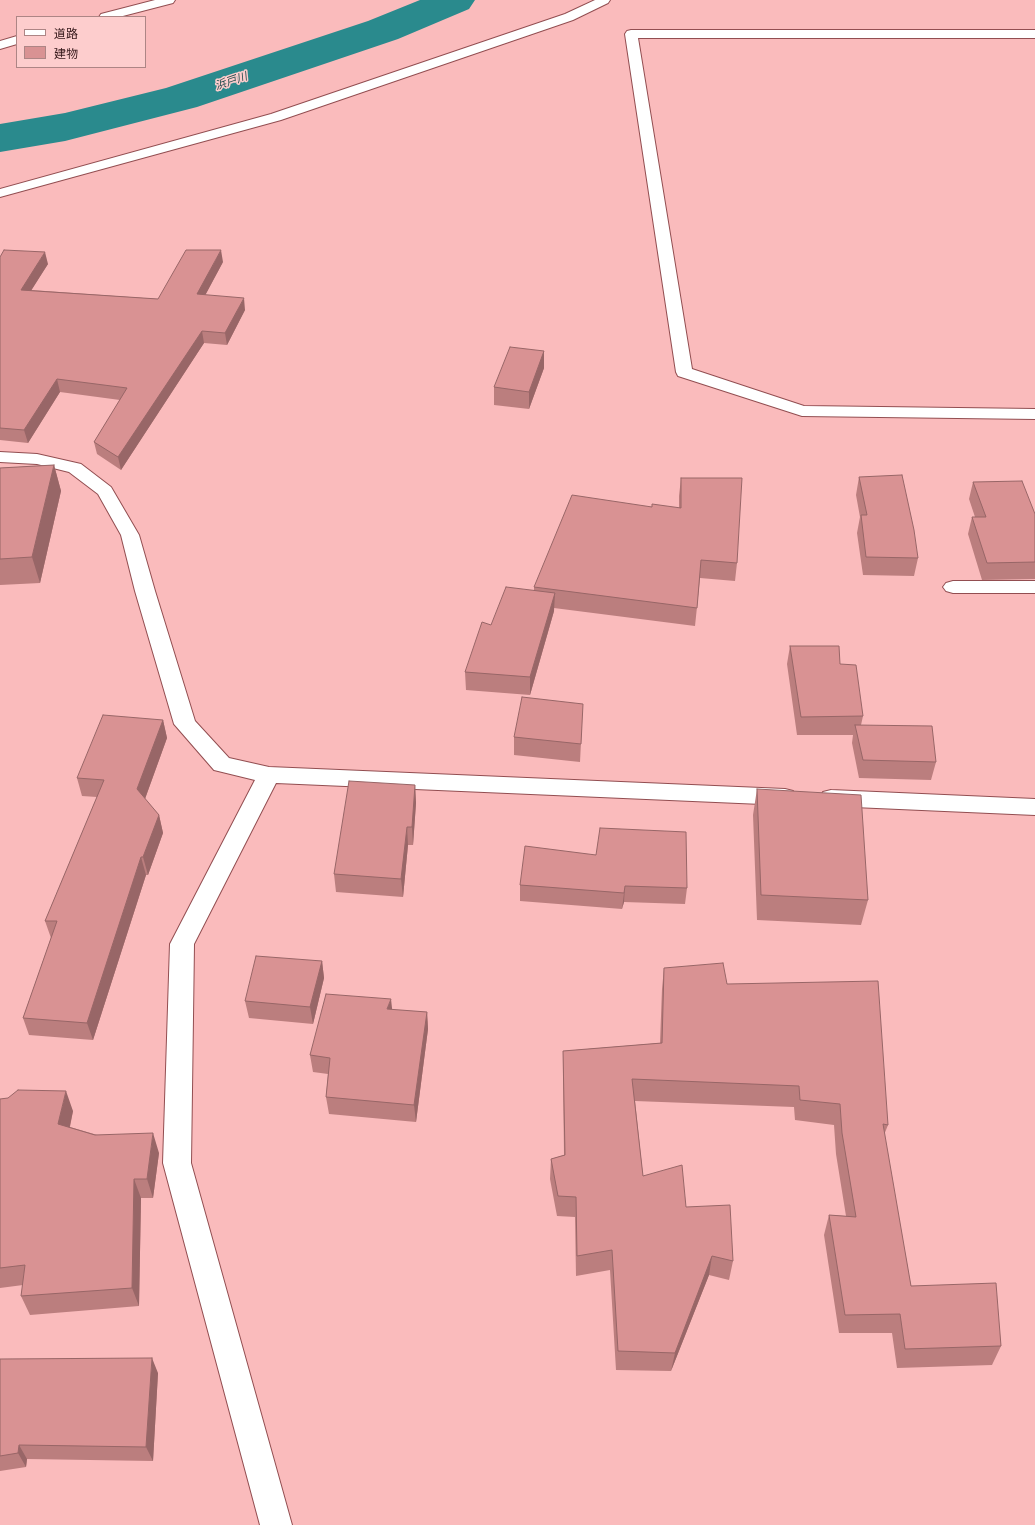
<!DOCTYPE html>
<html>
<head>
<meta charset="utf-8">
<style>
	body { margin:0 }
	#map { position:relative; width:1035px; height:1525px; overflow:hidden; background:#fabbbc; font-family:"Exo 2","Noto Sans JP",sans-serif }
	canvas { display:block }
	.legend { position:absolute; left:16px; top:16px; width:130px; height:52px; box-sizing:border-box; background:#fdcdcd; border:1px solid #ad8585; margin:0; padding:5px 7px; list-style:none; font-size:12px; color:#35181a }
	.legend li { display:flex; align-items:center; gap:8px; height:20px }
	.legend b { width:20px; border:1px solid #ad8585 }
</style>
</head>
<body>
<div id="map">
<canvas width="1035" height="1525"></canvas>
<ul class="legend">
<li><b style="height:5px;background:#fff"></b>道路</li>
<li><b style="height:11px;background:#d99293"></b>建物</li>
</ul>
</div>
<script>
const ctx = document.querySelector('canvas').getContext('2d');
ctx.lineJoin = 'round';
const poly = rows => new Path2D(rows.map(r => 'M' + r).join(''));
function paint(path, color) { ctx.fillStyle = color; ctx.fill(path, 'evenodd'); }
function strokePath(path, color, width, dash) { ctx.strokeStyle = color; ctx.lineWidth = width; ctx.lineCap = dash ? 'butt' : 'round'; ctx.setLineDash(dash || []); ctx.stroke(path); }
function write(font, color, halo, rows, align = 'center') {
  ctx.font = font + ' "Exo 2","Noto Sans JP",sans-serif'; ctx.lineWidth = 3; ctx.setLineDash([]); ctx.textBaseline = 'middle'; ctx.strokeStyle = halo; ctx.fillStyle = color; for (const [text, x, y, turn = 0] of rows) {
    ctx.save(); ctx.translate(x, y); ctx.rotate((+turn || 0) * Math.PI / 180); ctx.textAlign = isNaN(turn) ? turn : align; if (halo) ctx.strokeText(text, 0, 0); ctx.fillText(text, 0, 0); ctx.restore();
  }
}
const river = poly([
	[420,0,475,0,469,9,398,39,197,107,65,141,0,152,0,124,65,113,166,88,368,21,420,0]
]);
const minor = poly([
	[155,0,175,0,173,3,119,17,99,17,101,14,155,0],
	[595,0,610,0,608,3,573,20,281,120,0,197,0,189,271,114,565,14,595,0],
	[631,30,1035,30,1035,38,638,38,692,369,804,406,1035,409,1035,419,802,416,678,376,676,372,625,34,627,31,631,30],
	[17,36,17,44,0,49,0,41,17,36],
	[0,452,37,454,81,464,111,487,139,535,155,591,195,721,229,758,269,767,785,789,793,791,796,797,793,803,785,805,276,783,194,944,191,1163,292,1525,260,1525,163,1163,170,944,255,780,214,770,174,724,135,591,121,535,98,494,69,472,37,464,0,462,0,452],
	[953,581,1035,581,1035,593,953,593,946,591,943,587,946,583,953,581],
	[831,790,1035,799,1035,815,831,806,823,804,820,798,823,792,831,790]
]);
const wall = poly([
	[0,257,48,264,31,290,158,299,223,262,205,295,245,310,227,345,204,343,121,470,97,454,94,442,120,400,60,392,28,443,0,440],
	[544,351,544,368,529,409,494,405,494,387],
	[54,465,61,491,40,583,0,585,0,468],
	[859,477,918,558,914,576,863,575,857,533,860,517,856,495],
	[681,478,737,563,735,581,700,578,695,626,554,608,554,611,530,695,466,690,465,672,491,625,534,590,534,587,652,507,679,508,679,496],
	[973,482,1035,514,1035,579,982,580,968,534,972,517,975,517,969,499],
	[790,646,840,664,863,716,861,725,936,762,931,780,859,778,852,743,853,735,797,735,787,664],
	[163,720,167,738,145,799,159,815,163,833,148,875,146,875,93,1040,29,1035,23,1018,51,938,45,921,97,797,82,796,77,778],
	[582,722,580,762,514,755,514,737],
	[415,785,416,803,413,845,408,845,403,897,336,892,334,874],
	[757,789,868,900,861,925,757,920,753,815],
	[596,855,687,888,685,904,624,902,622,909,520,901,520,885],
	[322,961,324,978,313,1024,249,1018,245,1001],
	[664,968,727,984,888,1125,884,1135,911,1286,1001,1346,992,1365,897,1368,892,1333,839,1333,824,1235,829,1215,846,1216,836,1154,834,1125,795,1120,794,1107,635,1101,643,1176,686,1207,733,1261,729,1280,709,1275,671,1371,616,1370,610,1270,576,1276,575,1217,557,1216,550,1179,551,1159,564,1155,563,1072,563,1051,660,1043,662,989],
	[392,1010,427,1012,428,1029,416,1122,329,1114,326,1097,328,1074,313,1072,310,1055],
	[0,1099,73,1111,70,1127,159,1153,153,1198,141,1198,139,1306,30,1315,21,1296,23,1285,0,1288],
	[0,1359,158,1373,153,1461,27,1459,26,1467,0,1471]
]);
const shadedWall = poly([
	[221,250,223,262,199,307,197,294],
	[45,252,48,264,24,302,21,290],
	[244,298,245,310,227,345,225,333],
	[202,331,204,343,121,470,118,457],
	[544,351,544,368,529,409,529,392],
	[57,379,60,392,28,443,24,430],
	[54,465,61,491,40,583,32,557],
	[555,593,554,611,530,695,530,677],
	[163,720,167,738,142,807,137,789],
	[415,785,416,803,413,845,412,827],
	[159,815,163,833,148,875,143,857],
	[407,827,408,845,403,897,401,879],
	[141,857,146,875,93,1040,87,1023],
	[625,886,624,902,622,909,624,893],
	[322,961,324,978,313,1024,310,1007],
	[391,999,393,1017,387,1009],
	[427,1012,428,1029,416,1122,414,1105],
	[66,1091,73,1111,66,1144,58,1124],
	[153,1133,159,1153,153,1198,147,1179],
	[134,1179,141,1198,139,1306,132,1288],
	[712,1256,709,1275,671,1371,675,1353],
	[152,1358,158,1373,153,1461,146,1447],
	[19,1445,27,1459,26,1467,18,1453]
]);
const building = poly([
	[4,250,45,252,21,290,158,299,186,250,221,250,197,294,244,298,225,333,202,331,118,457,94,442,127,388,57,379,24,430,0,428,0,257,4,250],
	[510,347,544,351,529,392,494,387,510,347],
	[54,465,32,557,0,559,0,468,54,465],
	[902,475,914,530,918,558,866,557,861,515,867,515,859,477,902,475],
	[681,478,742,478,737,563,701,560,697,608,534,587,572,495,652,507,652,504,681,508,681,478],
	[1022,481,1035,514,1035,562,987,563,972,517,986,517,973,482,1022,481],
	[506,587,555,593,530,677,465,672,482,622,491,625,506,587],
	[790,646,839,646,840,664,856,665,863,716,801,717,790,646],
	[522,697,583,704,581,744,514,737,522,697],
	[103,715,163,720,137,789,159,815,143,857,141,857,87,1023,23,1018,57,921,45,921,104,780,77,778,103,715],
	[855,725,932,726,936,762,863,760,855,725],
	[349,781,415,785,412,827,407,827,401,879,334,874,349,781],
	[757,789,861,795,868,900,761,895,757,789],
	[600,828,686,832,687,888,625,886,624,893,520,885,525,846,596,855,600,828],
	[256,956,322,961,310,1007,245,1001,256,956],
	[723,963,727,984,878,981,888,1125,883,1124,911,1286,996,1283,1001,1346,905,1349,900,1314,845,1315,829,1215,856,1217,842,1133,840,1104,800,1100,799,1086,632,1079,643,1176,682,1165,686,1207,730,1205,733,1261,712,1256,675,1353,618,1351,612,1250,577,1256,576,1197,558,1196,551,1159,565,1155,563,1051,662,1043,664,968,723,963],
	[326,994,391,999,387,1009,427,1012,414,1105,326,1097,330,1058,310,1055,326,994],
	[18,1090,66,1091,58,1124,95,1135,153,1133,147,1179,134,1179,132,1288,21,1296,25,1265,0,1268,0,1099,8,1098,18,1090],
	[152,1358,146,1447,19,1445,18,1453,0,1456,0,1359,152,1358]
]);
const farWaternames = [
	["浜戸川",231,81,-19]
];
paint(river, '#2a8a8d');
strokePath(minor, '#924e51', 2);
paint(minor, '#fff');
paint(wall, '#bb7e7e');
paint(shadedWall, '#986667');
paint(building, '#d99293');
strokePath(building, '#986667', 1);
write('italic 11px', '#214b4c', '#fdcdcd', farWaternames);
</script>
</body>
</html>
